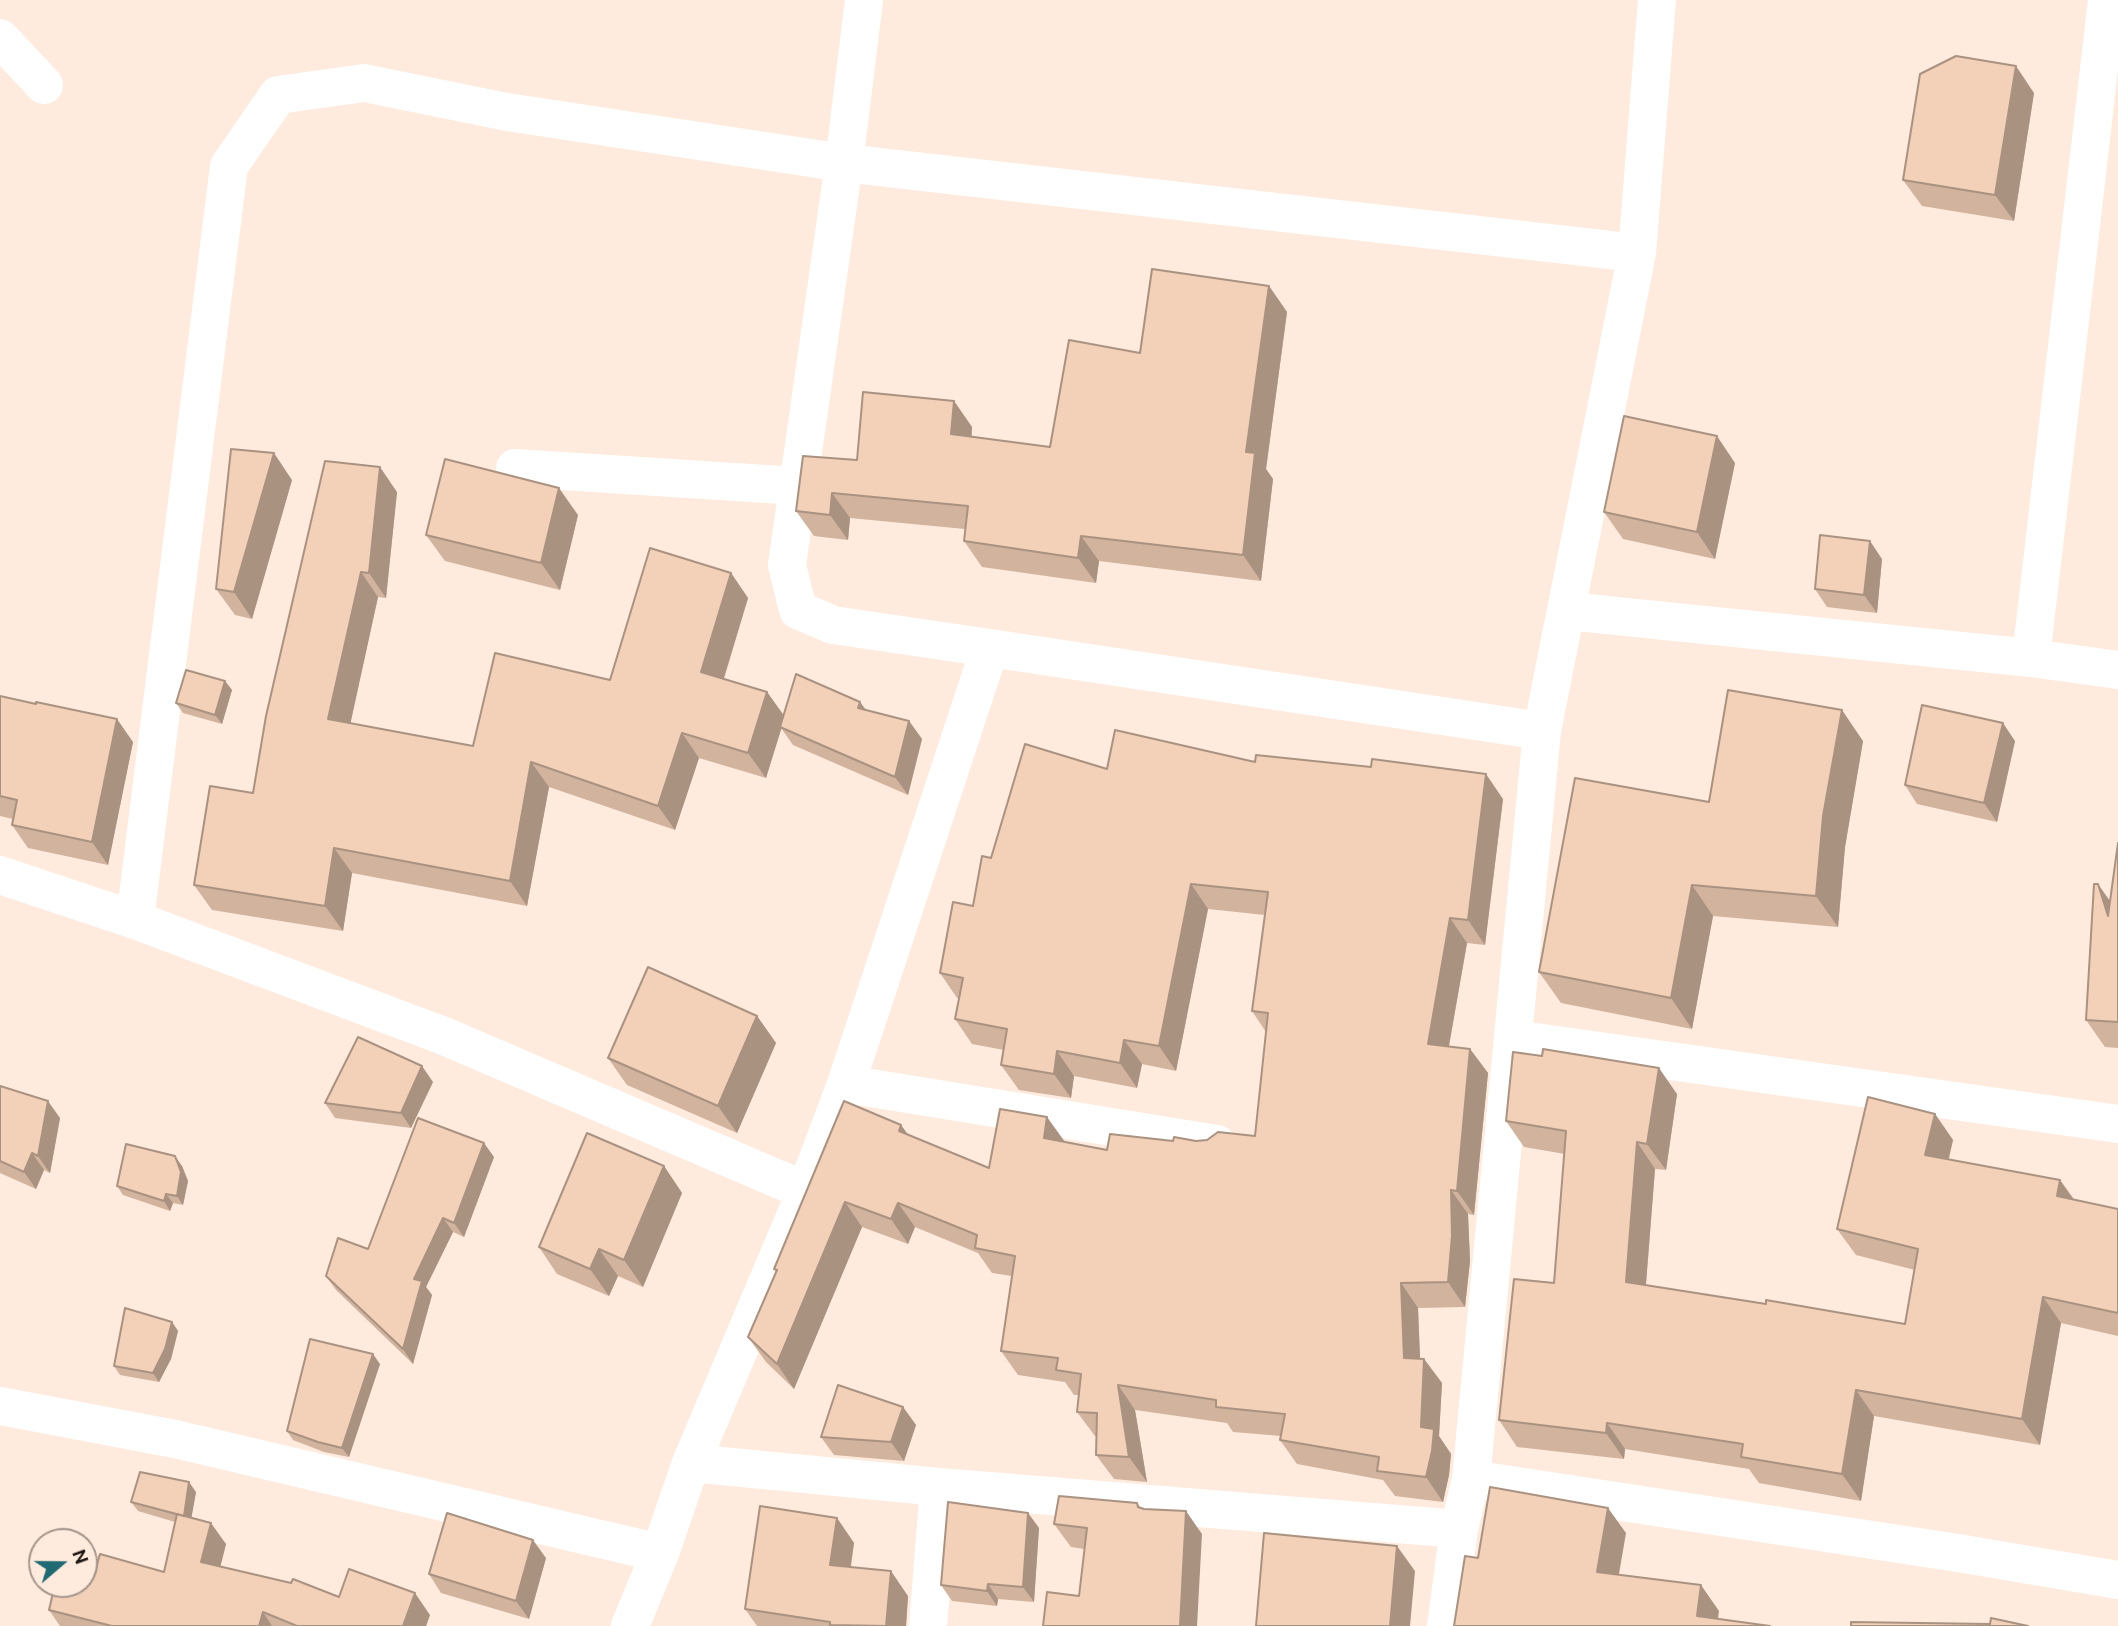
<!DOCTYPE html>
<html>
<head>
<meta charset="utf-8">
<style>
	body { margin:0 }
	#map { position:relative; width:2118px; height:1626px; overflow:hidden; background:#ffebdd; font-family:Ubuntu,sans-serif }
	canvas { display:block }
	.north { position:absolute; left:28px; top:1528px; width:70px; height:70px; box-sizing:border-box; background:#ffebdd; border:2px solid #a4958b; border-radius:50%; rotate:70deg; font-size:19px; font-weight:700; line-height:28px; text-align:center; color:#1b1410 }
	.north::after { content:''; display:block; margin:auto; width:24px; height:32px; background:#1f6a73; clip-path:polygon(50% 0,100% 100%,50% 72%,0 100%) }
</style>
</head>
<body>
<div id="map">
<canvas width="2118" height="1626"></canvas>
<div class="north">N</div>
</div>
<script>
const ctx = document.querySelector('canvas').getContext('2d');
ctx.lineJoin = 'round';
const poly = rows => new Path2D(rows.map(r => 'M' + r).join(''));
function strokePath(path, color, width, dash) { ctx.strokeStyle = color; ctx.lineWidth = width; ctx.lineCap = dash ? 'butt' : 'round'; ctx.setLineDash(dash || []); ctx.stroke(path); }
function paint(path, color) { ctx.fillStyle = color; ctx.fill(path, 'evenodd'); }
const minor = poly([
	[864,0,844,163,787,565,798,610,833,625,990,648],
	[0,38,44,85],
	[515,468,798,486],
	[1567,611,2031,658,2118,670],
	[2031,658,2107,0],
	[0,875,135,920,444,1036,806,1191,846,1084,990,648,1542,731],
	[135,920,229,166,278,95,364,83,507,112,844,163,1637,253],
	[1514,1039,2118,1124],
	[846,1084,1217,1144],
	[0,1406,175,1439,660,1553],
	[691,1463,939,1487,1459,1529],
	[1471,1479,1958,1553,2118,1580],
	[630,1626,660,1553,691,1463,806,1191],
	[928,1626,939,1487],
	[1446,1626,1459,1529,1471,1479,1542,731,1637,253,1657,0]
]);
const wall = poly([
	[2034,93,2014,221,1922,206,1903,180],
	[1269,286,1287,312,1266,469,1273,479,1261,581,1099,561,1096,583,982,567,964,541,965,529,850,518,848,540,814,536,796,511,857,460,954,401,972,427,972,437,1050,447,1140,353],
	[1735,463,1715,559,1623,539,1604,512],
	[292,480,252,619,235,615,216,589],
	[397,492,386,598,378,597,350,723,473,746,610,680,731,573,748,598,724,679,767,692,784,716,860,702,866,710,909,721,922,739,908,795,793,745,781,728,766,778,699,758,675,830,549,787,527,906,352,873,343,931,212,910,194,885,253,793],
	[578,515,560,590,445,561,426,535],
	[1882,559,1877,613,1827,607,1815,589],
	[225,681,232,690,222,724,183,713,176,703],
	[0,696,133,742,108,865,28,848,12,825,13,819,0,816],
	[1863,741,1845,847,1838,927,1713,916,1692,1029,1561,1003,1539,972,1709,802],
	[2015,741,1997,822,1917,804,1905,785],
	[1255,762,1503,799,1485,945,1467,943,1449,1046,1470,1049,1488,1073,1474,1215,1468,1214,1470,1261,1465,1307,1418,1308,1420,1358,1424,1359,1442,1383,1439,1436,1451,1454,1449,1475,1443,1502,1395,1496,1383,1480,1297,1464,1280,1440,1281,1436,1233,1432,1227,1423,1135,1410,1147,1482,1114,1479,1096,1455,1097,1436,1095,1436,1077,1412,1079,1395,1074,1395,1065,1382,1018,1375,1001,1351,1012,1276,992,1273,978,1253,915,1227,908,1244,862,1227,794,1389,766,1362,748,1337,777,1272,774,1269,901,1125,908,1135,989,1168,1065,1142,1107,1150,1173,1141,1196,1141,1255,1136,1266,1032,1252,1011,1265,915,1208,909,1176,1071,1142,1064,1137,1088,1074,1076,1071,1098,1019,1090,1001,1065,1004,1050,972,1044,955,1019,959,998,957,998,940,973,973,906,991,858,1107,769],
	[2118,843,2118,1048,2105,1047,2086,1020,2110,901],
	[757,1016,776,1043,737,1133,627,1085,608,1058],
	[433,1082,411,1128,335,1118,325,1103],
	[0,1086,60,1118,50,1173,44,1170,36,1189,0,1173],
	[1677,1094,1666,1170,1655,1169,1646,1285,1766,1304,1905,1324,1915,1270,1856,1255,1837,1229,1935,1114,1953,1140,1949,1159,2060,1180,2074,1199,2118,1209,2118,1336,2061,1323,2040,1445,1874,1416,1861,1501,1759,1483,1749,1469,1625,1449,1624,1459,1517,1447,1499,1420,1554,1283,1565,1154,1524,1147,1506,1121],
	[494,1157,464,1237,453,1232,426,1287,432,1295,413,1364,336,1290,326,1276,368,1249],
	[182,1166,188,1181,183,1205,173,1203,170,1211,123,1195,117,1186],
	[664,1166,682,1193,643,1287,618,1276,609,1296,557,1274,539,1247],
	[172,1322,178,1331,171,1359,159,1382,120,1375,114,1366],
	[380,1364,349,1457,324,1452,293,1440,287,1431],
	[903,1407,916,1425,904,1461,834,1455,821,1437],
	[196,1492,191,1518,226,1544,220,1567,339,1597,430,1615,426,1626,60,1626,49,1610,94,1575,164,1572,175,1522,138,1511,131,1502],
	[1137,1503,1141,1508,1202,1534,1079,1596,1084,1549,1071,1547,1054,1524],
	[1028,1513,1039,1528,1034,1602,998,1599,997,1606,952,1601,941,1585],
	[837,1518,854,1543,851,1567,908,1596,906,1626,757,1626,745,1609],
	[546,1558,529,1619,441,1593,429,1574]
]);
const shadedWall = poly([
	[2016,66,2034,93,2014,221,1995,195],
	[1269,286,1287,312,1266,469,1273,479,1261,581,1243,555,1246,452],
	[954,401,972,427,969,460,951,434],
	[1717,436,1735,463,1715,559,1697,532],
	[274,453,292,480,252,619,234,592],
	[380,467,397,492,386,598,369,573],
	[559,488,578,515,560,590,541,563],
	[832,493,850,518,848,540,830,515],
	[1081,536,1099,561,1096,583,1078,558],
	[1870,541,1882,559,1877,613,1864,595],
	[361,572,378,597,346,744,328,719],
	[731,573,748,598,718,697,701,672],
	[225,681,232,690,222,724,215,715],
	[767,692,785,717,766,778,748,753],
	[860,702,873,720,858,708],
	[1842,710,1863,741,1845,847,1838,927,1816,896,1823,816],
	[117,719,133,742,108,865,92,842],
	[909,721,922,739,908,795,895,777],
	[2003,723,2015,741,1997,822,1984,803],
	[682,733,699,758,675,830,658,806],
	[531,762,549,787,527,906,510,881],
	[1486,774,1503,799,1485,945,1468,920],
	[334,848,352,873,343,931,325,906],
	[1191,884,1208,909,1176,1071,1159,1046],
	[2098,884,2117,911,2108,916],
	[1692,885,1713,916,1692,1029,1671,998],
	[1450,918,1467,943,1445,1068,1428,1044],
	[757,1016,776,1043,737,1133,718,1106],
	[1124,1040,1142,1064,1137,1088,1120,1063],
	[1470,1049,1488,1073,1474,1215,1457,1191],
	[1057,1051,1074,1076,1071,1098,1054,1074],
	[422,1066,433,1082,411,1128,401,1113],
	[1659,1068,1677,1094,1666,1170,1647,1144],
	[48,1101,60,1118,50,1173,38,1156],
	[1935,1114,1953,1140,1943,1181,1925,1155],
	[1047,1117,1065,1142,1044,1138],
	[901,1125,919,1150,899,1131],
	[1637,1142,1655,1169,1644,1308,1626,1282],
	[484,1143,494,1157,464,1237,454,1223],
	[32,1153,44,1170,36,1189,24,1172],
	[175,1156,182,1166,188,1181,183,1205,177,1196],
	[664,1166,682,1193,643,1287,624,1260],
	[2060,1180,2078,1206,2057,1196],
	[1451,1190,1468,1214,1470,1261,1465,1307,1448,1282],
	[166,1194,173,1203,170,1211,164,1201],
	[845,1202,862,1227,794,1389,777,1364],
	[898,1203,915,1227,908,1244,891,1219],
	[443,1218,453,1232,426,1287,432,1295,413,1364,403,1349,414,1279],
	[599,1249,618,1276,609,1296,590,1269],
	[1401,1283,1418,1308,1421,1382,1404,1358],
	[2043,1297,2061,1323,2040,1445,2022,1419],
	[172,1322,178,1331,171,1359,159,1382,153,1373],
	[373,1354,380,1364,349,1457,342,1448],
	[1424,1359,1442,1383,1439,1436,1451,1454,1449,1475,1443,1502,1426,1477,1421,1427],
	[1118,1385,1135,1410,1147,1482,1129,1457],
	[1856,1390,1874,1416,1861,1501,1842,1474],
	[903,1407,916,1425,904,1461,891,1442],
	[1607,1423,1625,1449,1624,1459,1606,1433],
	[189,1482,196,1492,190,1526,184,1517],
	[1608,1508,1626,1533,1615,1597,1597,1572],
	[1186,1511,1202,1534,1197,1626,1180,1626],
	[1028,1513,1039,1528,1034,1602,1023,1587],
	[837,1518,854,1543,847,1589,830,1565],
	[211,1523,226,1544,216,1584,201,1562],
	[533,1540,546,1558,529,1619,516,1601],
	[1397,1546,1415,1571,1410,1626,1390,1626],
	[891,1571,908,1596,906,1626,886,1626],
	[988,1584,998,1599,997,1606,987,1591],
	[1701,1585,1719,1611,1717,1626,1697,1616],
	[415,1593,430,1615,426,1626,403,1626],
	[263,1612,272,1626,259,1626]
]);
const building = poly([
	[1956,56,2016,66,1995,195,1903,180,1920,74,1956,56],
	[1152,269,1269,286,1246,452,1255,453,1243,555,1081,536,1078,558,964,541,968,506,832,493,830,515,796,511,803,456,857,460,863,392,954,401,951,434,1050,447,1069,340,1140,353,1152,269],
	[1624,416,1717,436,1697,532,1604,512,1624,416],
	[231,449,274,453,234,592,216,589,231,449],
	[445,459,559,488,541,563,426,535,445,459],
	[325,461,380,467,369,573,361,572,328,719,473,746,495,653,610,680,650,548,731,573,701,672,767,692,748,753,682,733,658,806,531,762,510,881,334,848,325,906,194,885,210,786,253,793,266,716,325,461],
	[1820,535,1870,541,1864,595,1815,589,1820,535],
	[186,670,225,681,215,715,176,703,186,670],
	[796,674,860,702,858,708,909,721,895,777,780,727,796,674],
	[1728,690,1842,710,1823,816,1816,896,1692,885,1671,998,1539,972,1575,778,1709,802,1728,690],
	[0,696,36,704,36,702,117,719,92,842,12,825,17,800,0,796,0,696],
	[1922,705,2003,723,1984,803,1905,785,1922,705],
	[1115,730,1255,762,1256,755,1371,767,1372,759,1486,774,1468,920,1450,918,1428,1044,1470,1049,1457,1191,1451,1190,1452,1236,1448,1282,1401,1283,1404,1358,1424,1359,1421,1427,1434,1429,1432,1451,1426,1477,1377,1471,1379,1457,1280,1440,1285,1414,1216,1407,1216,1400,1118,1385,1129,1457,1096,1455,1097,1413,1077,1412,1081,1374,1056,1370,1058,1358,1001,1351,1015,1256,975,1248,977,1235,898,1203,891,1219,845,1202,777,1364,748,1337,777,1270,774,1269,844,1101,901,1125,899,1131,989,1168,1000,1109,1047,1117,1044,1138,1107,1150,1110,1134,1173,1141,1174,1137,1196,1141,1207,1140,1218,1132,1255,1136,1268,1013,1252,1011,1268,892,1191,884,1159,1046,1124,1040,1120,1063,1057,1051,1054,1074,1001,1065,1007,1029,955,1019,963,978,940,973,953,902,973,906,982,856,991,858,1025,744,1107,769,1115,730],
	[2118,843,2118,1022,2086,1020,2094,884,2098,884,2108,916,2118,843],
	[648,967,757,1016,718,1106,608,1058,648,967],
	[358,1037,422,1066,401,1113,325,1103,358,1037],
	[1543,1049,1659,1068,1647,1144,1637,1142,1626,1282,1766,1304,1766,1300,1905,1324,1918,1249,1837,1229,1868,1097,1935,1114,1925,1155,2060,1180,2057,1196,2118,1209,2118,1313,2043,1297,2022,1419,1856,1390,1842,1474,1741,1457,1743,1444,1607,1423,1606,1433,1499,1420,1514,1279,1554,1283,1566,1131,1506,1121,1513,1052,1542,1056,1543,1049],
	[0,1086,48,1101,38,1156,32,1153,24,1172,0,1161,0,1086],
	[418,1118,484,1143,454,1223,443,1218,414,1279,422,1281,403,1349,326,1276,338,1238,368,1249,418,1118],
	[587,1133,664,1166,624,1260,599,1249,590,1269,539,1247,587,1133],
	[126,1144,175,1156,181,1172,177,1196,166,1194,164,1201,117,1186,126,1144],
	[125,1308,172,1322,165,1349,153,1373,114,1366,125,1308],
	[310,1339,373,1354,342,1448,318,1442,287,1431,310,1339],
	[838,1385,903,1407,891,1442,821,1437,838,1385],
	[140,1472,189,1482,184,1516,131,1502,140,1472],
	[1490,1487,1608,1508,1597,1572,1701,1585,1697,1616,1770,1626,1454,1626,1465,1556,1478,1558,1490,1487],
	[1059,1496,1137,1503,1138,1507,1144,1509,1186,1511,1180,1626,1043,1626,1047,1592,1079,1596,1087,1528,1054,1524,1059,1496],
	[948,1502,1028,1513,1023,1587,988,1584,987,1591,941,1585,948,1502],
	[760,1506,837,1518,830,1565,891,1571,886,1626,830,1625,830,1622,745,1609,760,1506],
	[447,1513,533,1540,516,1601,429,1574,447,1513],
	[177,1514,211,1523,201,1562,291,1583,293,1579,339,1597,349,1569,415,1593,403,1626,297,1626,263,1612,259,1626,112,1626,49,1610,55,1584,84,1584,84,1569,94,1575,100,1554,164,1572,177,1514],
	[1264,1533,1397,1546,1390,1626,1256,1626,1264,1533],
	[1991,1618,2028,1626,1851,1626,1851,1622,1990,1624,1991,1618]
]);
strokePath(minor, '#fff', 38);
paint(wall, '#d1b39e');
paint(shadedWall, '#aa9281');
paint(building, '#f3d0b8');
strokePath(building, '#aa9281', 2);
</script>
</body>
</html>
